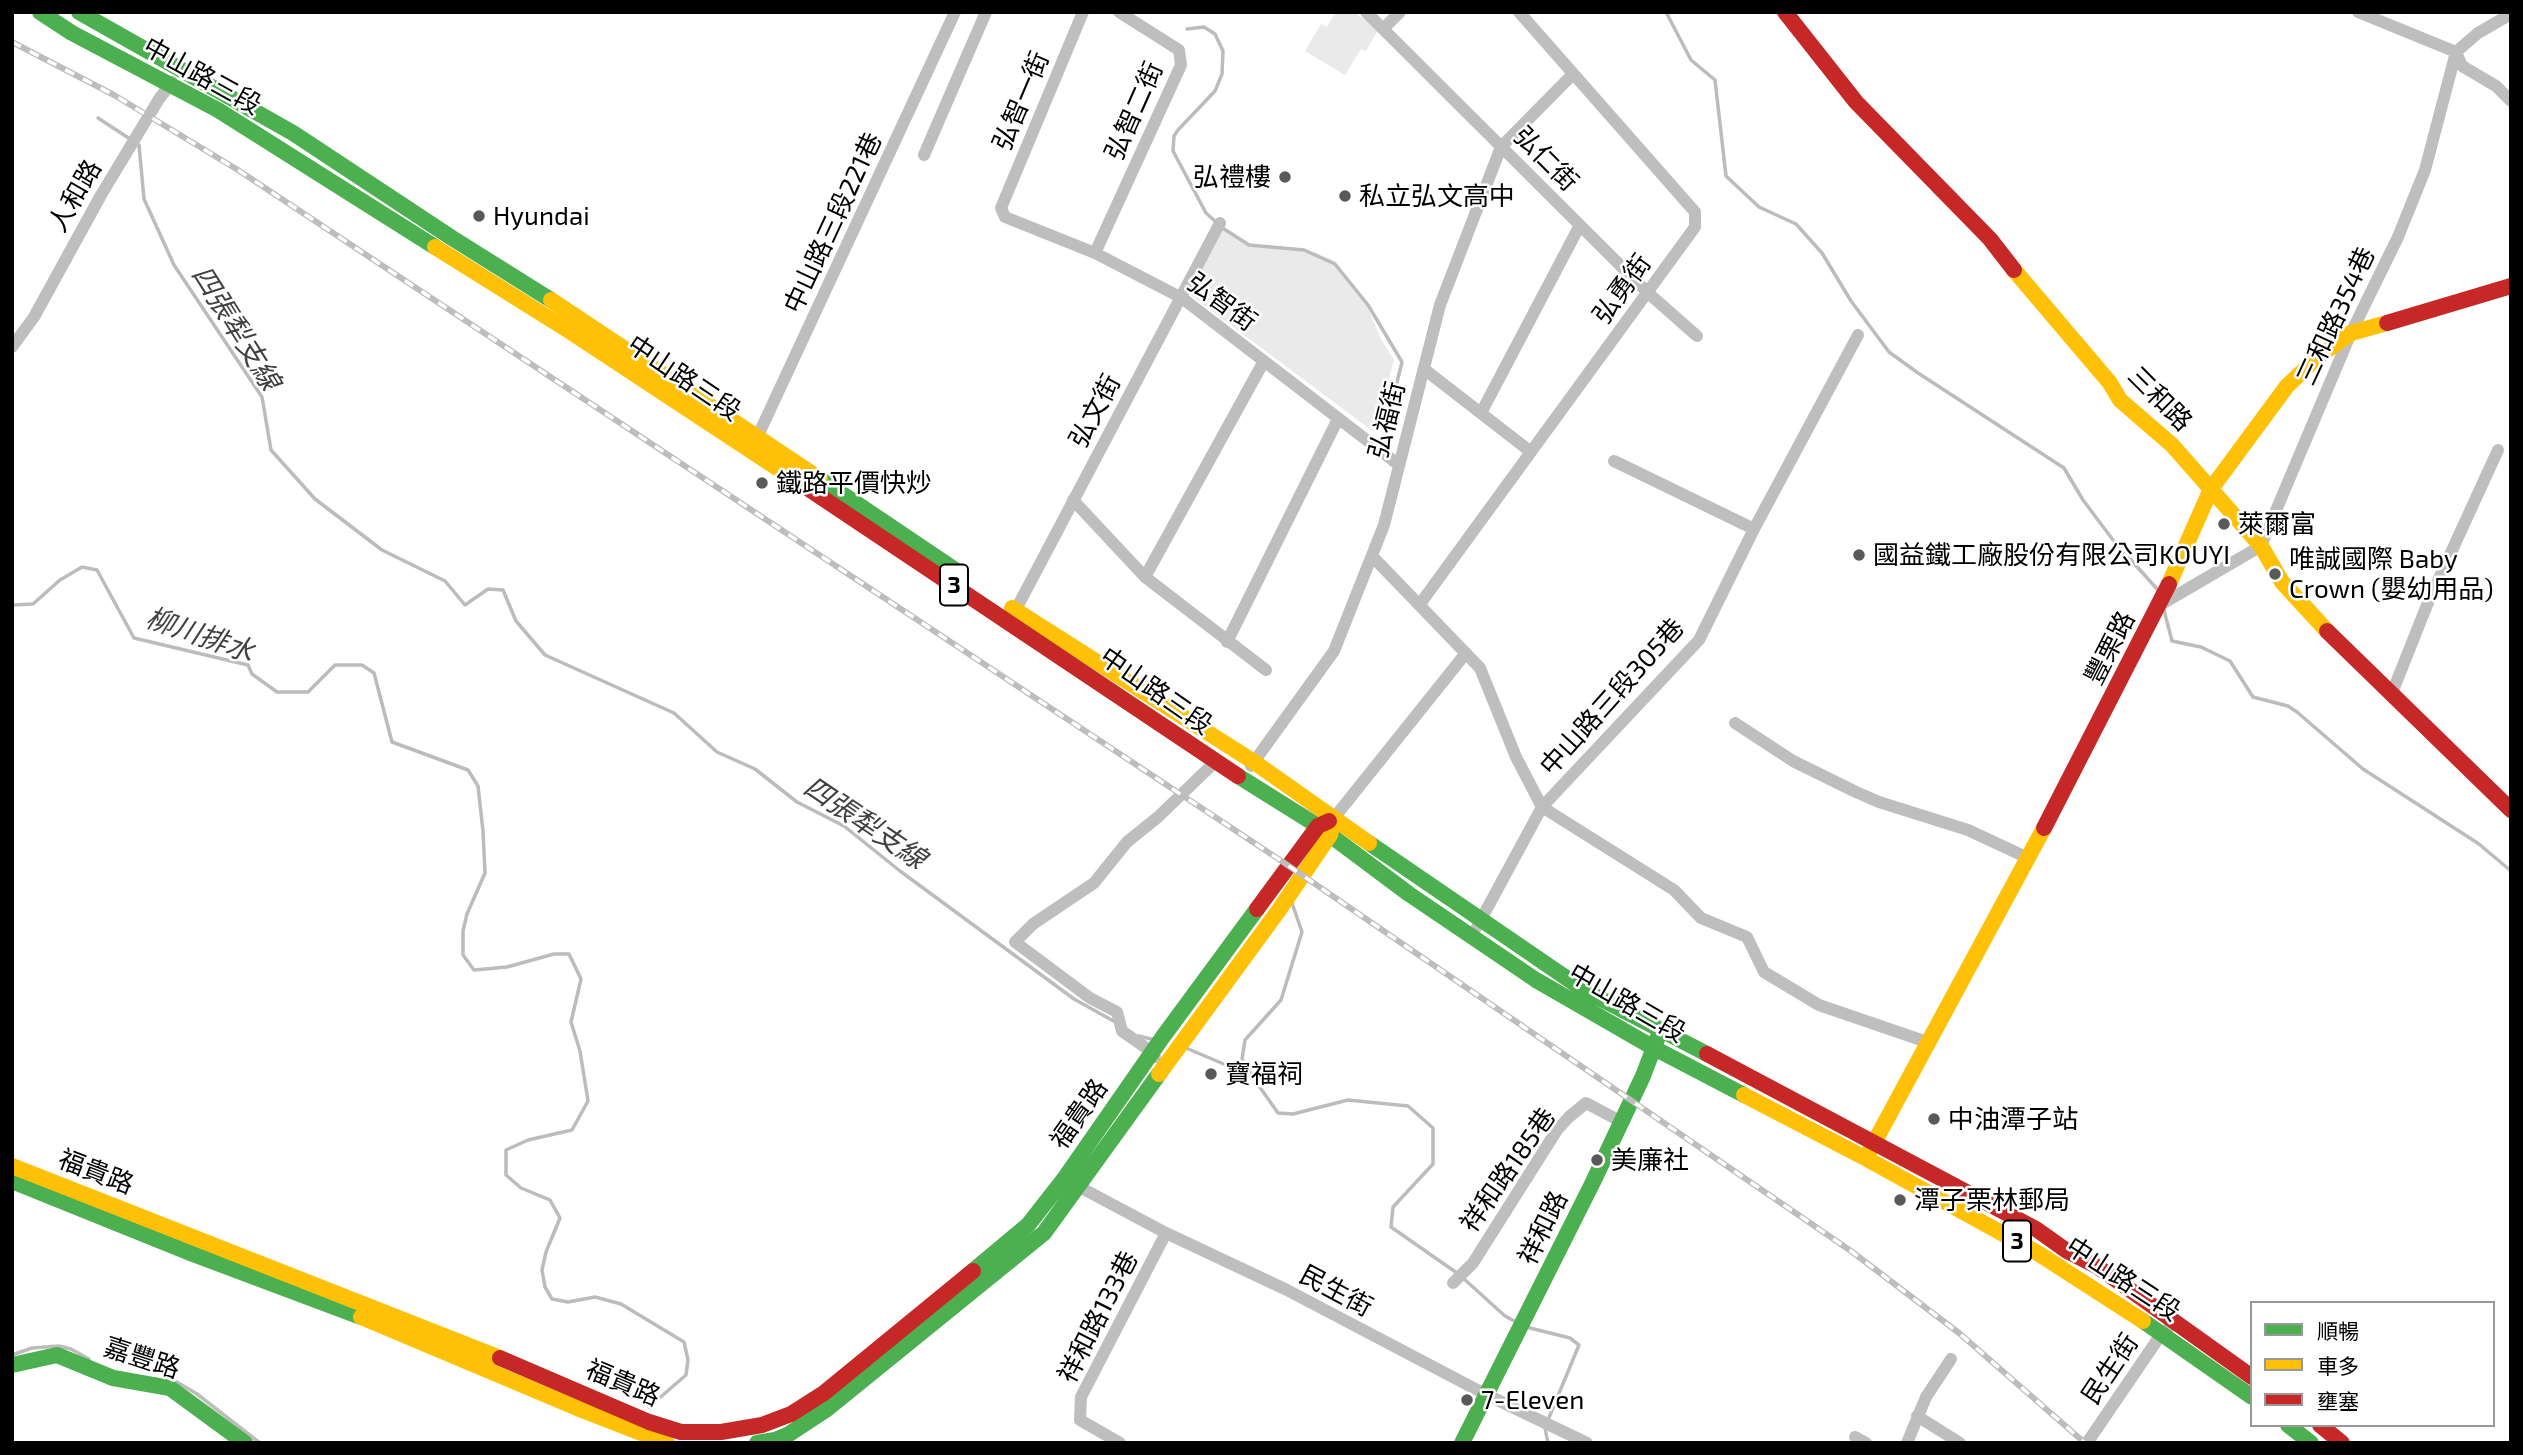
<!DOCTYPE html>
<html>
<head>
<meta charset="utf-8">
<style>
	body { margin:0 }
	#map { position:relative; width:2523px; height:1455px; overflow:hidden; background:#fff; font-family:"Exo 2","Noto Sans TC",sans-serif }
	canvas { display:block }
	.frame { position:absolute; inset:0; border:14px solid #000; pointer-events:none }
	.legend { position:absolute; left:2250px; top:1301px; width:245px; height:126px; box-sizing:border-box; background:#fff; border:2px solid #999; margin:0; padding:9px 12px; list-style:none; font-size:21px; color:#000 }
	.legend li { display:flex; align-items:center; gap:14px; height:35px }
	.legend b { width:35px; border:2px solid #999 }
</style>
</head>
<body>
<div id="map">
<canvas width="2523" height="1455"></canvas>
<div class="frame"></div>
<ul class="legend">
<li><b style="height:9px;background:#4caf50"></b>順暢</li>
<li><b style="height:9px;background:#ffc107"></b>車多</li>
<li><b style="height:9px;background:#c62828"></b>壅塞</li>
</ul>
</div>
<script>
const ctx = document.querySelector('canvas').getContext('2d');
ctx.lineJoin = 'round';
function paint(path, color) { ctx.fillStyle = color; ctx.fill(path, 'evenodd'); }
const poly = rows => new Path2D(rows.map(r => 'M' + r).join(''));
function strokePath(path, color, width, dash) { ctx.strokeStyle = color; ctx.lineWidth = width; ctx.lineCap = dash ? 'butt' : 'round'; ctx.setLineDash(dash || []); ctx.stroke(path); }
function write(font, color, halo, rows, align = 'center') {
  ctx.font = font + ' "Exo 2","Noto Sans TC",sans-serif'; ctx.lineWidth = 5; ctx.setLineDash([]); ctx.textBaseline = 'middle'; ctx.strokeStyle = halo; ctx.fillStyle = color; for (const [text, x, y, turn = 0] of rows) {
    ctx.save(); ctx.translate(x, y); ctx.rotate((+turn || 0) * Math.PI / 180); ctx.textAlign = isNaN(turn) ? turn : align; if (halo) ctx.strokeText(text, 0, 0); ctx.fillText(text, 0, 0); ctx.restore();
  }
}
const green = poly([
	[1336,12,1353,12,1379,28,1366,51,1361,49,1345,75,1305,51,1321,24,1327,27],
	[1224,229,1250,244,1314,252,1335,261,1366,304,1381,339,1394,360,1374,432,1189,294]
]);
const stream = poly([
	[1666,12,1691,60,1715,80,1726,176,1759,207,1796,224,1822,253,1851,301,1889,352,1918,373,2064,468,2083,500,2113,540,2158,590],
	[1187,29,1204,27,1215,34,1223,51,1222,74,1215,91,1178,130,1174,136,1173,151,1206,213,1216,222],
	[98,118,130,139],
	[136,143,139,145,144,199,174,265,262,397,271,450,315,499,382,550,445,581,465,605,488,589,503,590,516,621,545,655,674,713,717,752,755,769,797,802,844,826,900,871,1074,999,1117,1023],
	[1221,227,1249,245,1304,250,1335,264,1368,305,1402,362,1388,418],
	[12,605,33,604,60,580,82,567,97,570,134,638,248,665,252,674,277,692,308,692,335,665,362,665,374,673,392,742,468,770,478,786,483,831,485,873,467,914,463,931,463,955,474,970,507,967,554,954,569,954,581,979,571,1022,580,1051,588,1101,572,1130,528,1140,506,1150,506,1175,521,1188,550,1200,560,1218,546,1252,542,1270,545,1287,552,1299,568,1302,595,1297,621,1304,684,1342,688,1360,686,1375,649,1407],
	[2164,610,2172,641,2201,647,2230,661,2253,697,2288,706,2297,712,2363,769,2479,844,2511,871],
	[1139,1036,1155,1040],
	[1186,1048,1252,1076,1278,1113,1293,1114,1348,1100,1408,1106,1433,1128,1433,1164,1393,1207,1391,1227,1457,1273],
	[1251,1074,1242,1059,1245,1040,1281,1000,1302,932,1292,903],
	[1463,1278,1505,1316,1516,1322],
	[1526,1327,1570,1338,1579,1345,1548,1420],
	[12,1355,32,1348,59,1346,71,1349,89,1359],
	[177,1382,197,1394,260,1443],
	[1545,1428,1548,1443]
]);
const street = poly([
	[1083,12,1001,208,1005,217,1095,253,1182,298,1399,465],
	[1366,12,1647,292,1697,336],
	[2358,12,2456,52],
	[1383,29,1400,12],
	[2456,52,2462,66,2496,86,2511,101],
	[924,155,986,12],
	[1095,253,1181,65,1179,50,1119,12],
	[12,347,34,317,101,195,159,99,172,82],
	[1424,369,1531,452],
	[1481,413,1580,225],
	[755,442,955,12],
	[1614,461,1754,529],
	[1073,500,1145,577,1266,670],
	[1372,556,1480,668,1516,757,1542,807,1674,890,1701,918,1747,937,1764,972,1819,1005,1927,1042],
	[1145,577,1264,361],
	[1420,604,1695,227,1695,212,1519,12],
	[2160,605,2261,546,2351,333,2398,237,2425,170,2456,52,2478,33,2511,14],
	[1013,615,1220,223],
	[1227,642,1338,419],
	[2392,693,2427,605,2498,450],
	[1735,723,1793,761,1856,792,1879,802,1968,830,2028,858],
	[1251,766,1334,651,1384,525,1440,305,1501,147,1573,74],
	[1334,818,1466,653],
	[1477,927,1542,807,1699,640,1754,529,1858,335],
	[1155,1057,1152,1052,1122,1031,1117,1012,1090,998,1015,942,1033,924,1094,883,1127,842,1158,817,1215,762],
	[1072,1183,1166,1233,1287,1290,1485,1394,1587,1443],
	[1453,1283,1473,1263,1557,1130,1569,1117,1586,1103,1620,1121],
	[1917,1416,1960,1443],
	[1855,1437,1866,1443],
	[1120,1443,1080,1420,1081,1397,1166,1233],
	[1907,1443,1926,1397,1951,1359],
	[2087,1443,2162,1333,2168,1329]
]);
const fast = poly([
	[40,12,72,33,218,110,435,247],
	[79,12,293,133,452,238,551,300],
	[820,479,961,574],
	[1238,776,1318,826,1409,894,1536,980,1654,1048,1744,1095],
	[1369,843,1584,990,1707,1054],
	[12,1181,193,1254,361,1317],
	[973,1271,1028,1225,1064,1179,1162,1038,1257,909],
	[2143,1321,2252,1397],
	[12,1365,57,1355,113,1378,170,1388,245,1443],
	[2288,1425,2311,1443],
	[757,1443,775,1440,789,1434,827,1409,1044,1233,1159,1074],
	[1462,1443,1593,1182,1643,1076,1659,1034]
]);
const slow = poly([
	[435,247,571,332,806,487],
	[2014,270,2110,383,2120,400,2172,445,2261,546,2282,582,2327,631],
	[551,300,820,479],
	[2169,584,2211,489,2287,386,2319,356,2351,333,2387,323],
	[1012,608,1254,762,1369,843],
	[1159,1074,1279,910,1330,835,1333,823],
	[1744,1095,1867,1159,2036,1252,2143,1321],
	[1868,1154,2044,828],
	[12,1166,500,1358],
	[361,1317,577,1408,667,1443]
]);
const jam = poly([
	[1785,12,1856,102,1990,239,2014,270],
	[2387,323,2511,286],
	[806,487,1238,776],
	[2327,631,2511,810],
	[2044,828,2169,584],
	[1257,909,1318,826,1329,821],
	[1707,1054,2036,1229,2067,1251,2098,1267,2252,1377],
	[500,1358,649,1422,681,1432,721,1432,762,1425,791,1414,824,1393,973,1271],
	[2320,1425,2342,1443]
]);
const rail = poly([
	[12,42,114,95,238,170,1283,862,1851,1251,1959,1333,2085,1443]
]);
const markers = [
	[1285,177,7,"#595959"],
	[1345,196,7,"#595959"],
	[479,216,7,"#595959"],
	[762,483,7,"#595959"],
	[2224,524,7,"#595959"],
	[1859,555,7,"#595959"],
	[2275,574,7,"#595959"],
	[1211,1074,7,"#595959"],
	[1934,1119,7,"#595959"],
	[1597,1160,7,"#595959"],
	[1900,1200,7,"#595959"],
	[1467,1400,7,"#595959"]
];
const shields = [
	[954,585,28],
	[2017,1241,28]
];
const shieldNames = [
	["3",954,585],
	["3",2017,1241]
];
const streetNames = [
	["中山路三段",202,76,29],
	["弘智一街",1021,101,-67],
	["弘智二街",1134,111,-66],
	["弘仁街",1546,159,45],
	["人和路",75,196,-60],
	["中山路三段221巷",833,223,-65],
	["弘勇街",1622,289,-54],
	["弘智街",1222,302,36],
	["三和路354巷",2336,316,-65],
	["中山路三段",684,378,34],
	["三和路",2160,399,45],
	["弘文街",1095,411,-62],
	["弘福街",1387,420,-76],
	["豐栗路",2110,648,-63],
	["中山路三段",1156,691,35],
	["中山路三段305巷",1612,697,-48],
	["中山路三段",1627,1003,30],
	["福貴路",1079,1114,-55],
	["祥和路185巷",1508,1170,-55],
	["福貴路",96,1172,21],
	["祥和路",1543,1228,-64],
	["中山路三段",2123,1279,33],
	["民生街",1336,1291,28],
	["祥和路133巷",1098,1317,-63],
	["嘉豐路",142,1358,18],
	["民生街",2110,1369,-56],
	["福貴路",623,1383,23]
];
const poiNames = [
	["弘禮樓",1271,177,"right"],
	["私立弘文高中",1359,196],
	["Hyundai",493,216],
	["鐵路平價快炒",776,483],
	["萊爾富",2238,524],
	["國益鐵工廠股份有限公司KOUYI",1873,555],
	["唯誠國際 Baby",2289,559],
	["Crown (嬰幼用品)",2289,589],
	["寶福祠",1225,1074],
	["中油潭子站",1948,1119],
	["美廉社",1611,1160],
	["潭子栗林郵局",1914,1200],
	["7-Eleven",1481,1400]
];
const waterNames = [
	["四張犁支線",236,328,58],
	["柳川排水",200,635,19],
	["四張犁支線",865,823,34]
];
paint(green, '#eaeaea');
strokePath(stream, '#bcbcbc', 3.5);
strokePath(street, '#bebebe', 12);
strokePath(fast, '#4caf50', 16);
strokePath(slow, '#ffc107', 16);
strokePath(jam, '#c62828', 16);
strokePath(rail, '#bdbdbd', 6);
strokePath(rail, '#fff', 3.5, [10]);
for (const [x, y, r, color] of markers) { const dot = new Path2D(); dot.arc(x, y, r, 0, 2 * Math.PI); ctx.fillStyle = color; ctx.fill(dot); strokePath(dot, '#fff', 2.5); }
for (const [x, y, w] of shields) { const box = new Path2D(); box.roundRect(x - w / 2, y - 20.5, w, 41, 5); ctx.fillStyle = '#fff'; ctx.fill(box); strokePath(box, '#000', 2); }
write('bold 24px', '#000', null, shieldNames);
write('26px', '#000', '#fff', streetNames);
write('26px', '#000', '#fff', poiNames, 'left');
write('italic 28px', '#404040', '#fff', waterNames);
</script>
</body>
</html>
